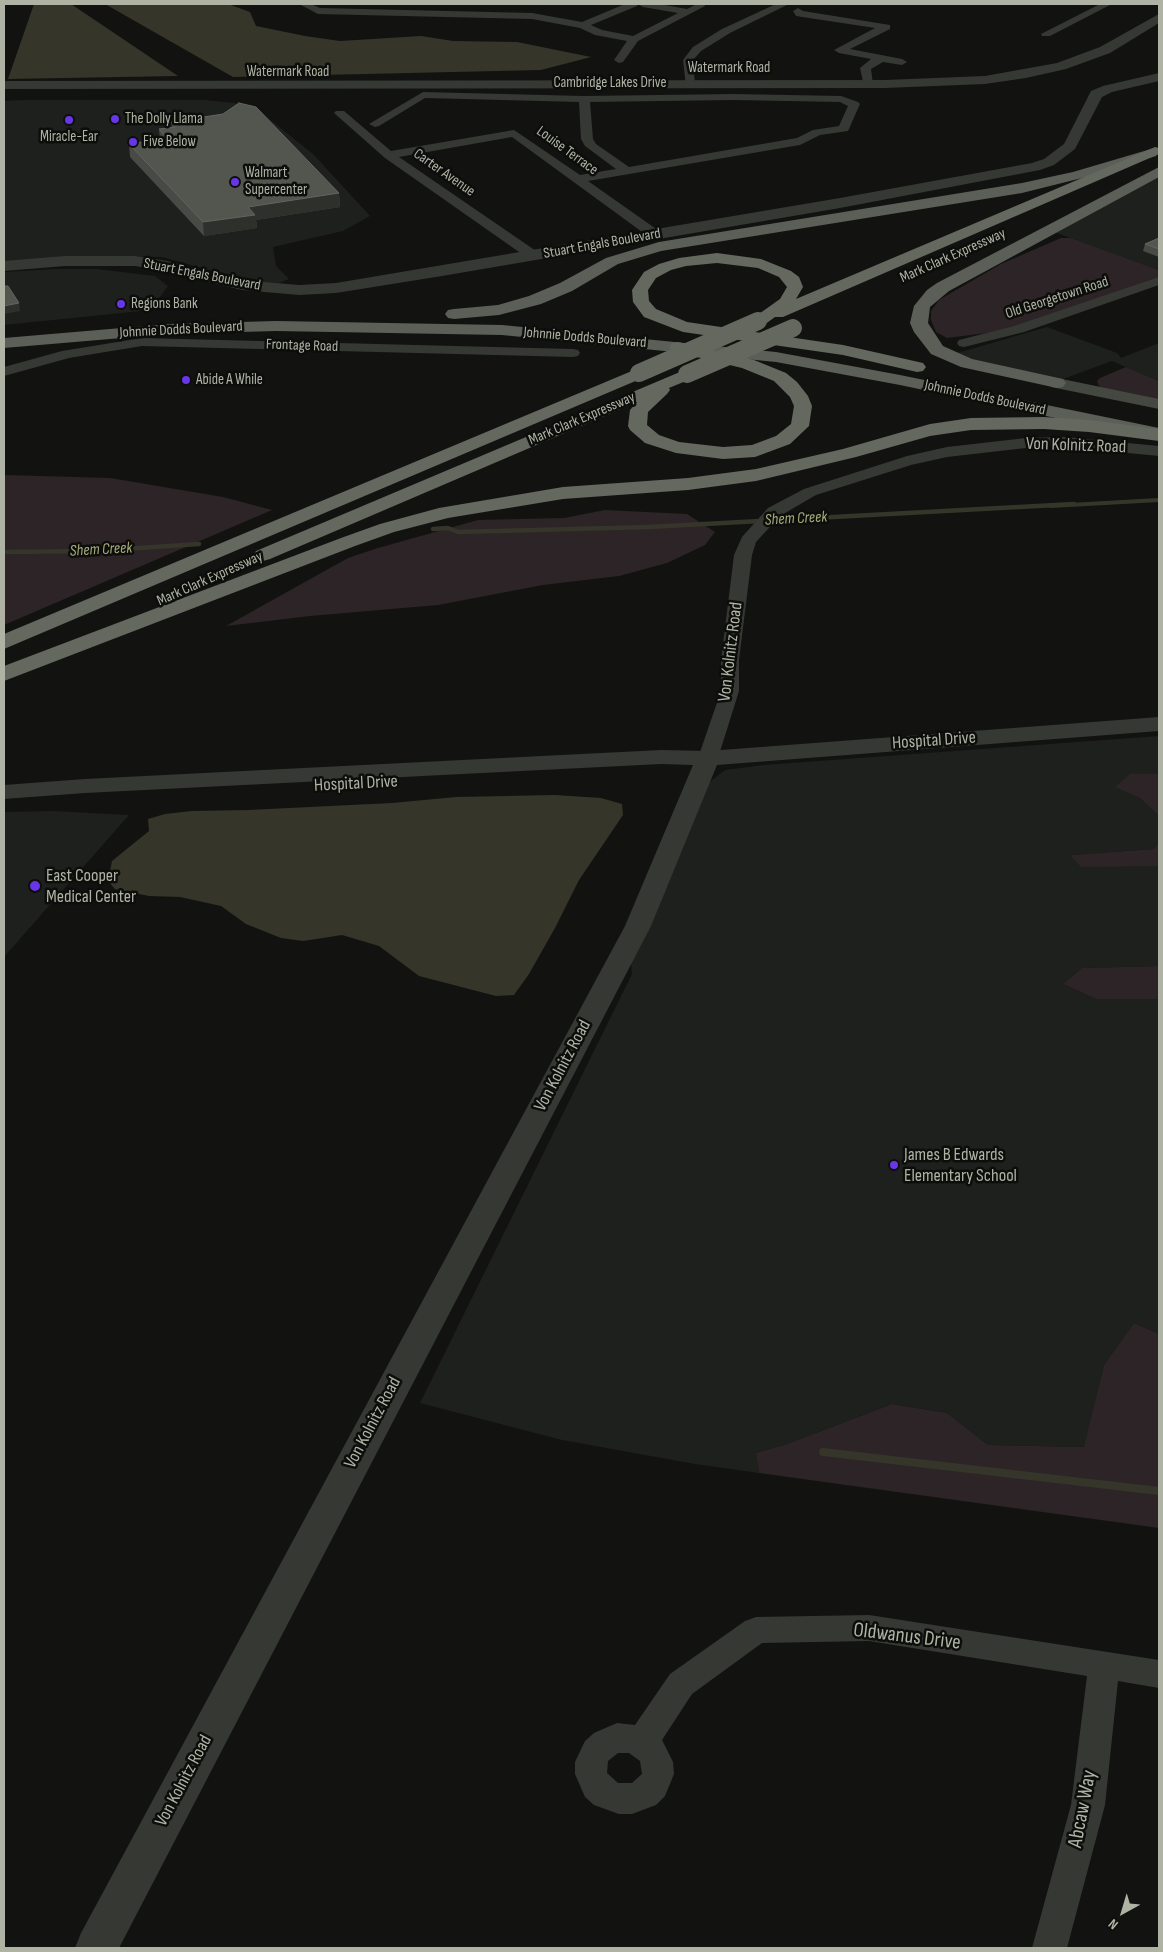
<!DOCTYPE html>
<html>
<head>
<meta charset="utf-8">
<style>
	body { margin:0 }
	#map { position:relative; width:1163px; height:1952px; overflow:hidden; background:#121311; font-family:"Sofia Sans Condensed",sans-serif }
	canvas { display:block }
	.frame { position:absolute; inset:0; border:5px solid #aeb3a4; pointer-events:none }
	.north { position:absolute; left:1098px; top:1887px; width:50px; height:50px; -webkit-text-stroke:4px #0d0e0c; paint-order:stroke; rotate:219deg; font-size:14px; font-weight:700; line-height:20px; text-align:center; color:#aeb3a4 }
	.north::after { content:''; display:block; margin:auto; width:18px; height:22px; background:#aeb3a4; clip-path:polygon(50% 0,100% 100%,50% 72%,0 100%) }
</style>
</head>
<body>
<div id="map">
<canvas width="1163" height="1952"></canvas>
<div class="frame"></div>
<div class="north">N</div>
</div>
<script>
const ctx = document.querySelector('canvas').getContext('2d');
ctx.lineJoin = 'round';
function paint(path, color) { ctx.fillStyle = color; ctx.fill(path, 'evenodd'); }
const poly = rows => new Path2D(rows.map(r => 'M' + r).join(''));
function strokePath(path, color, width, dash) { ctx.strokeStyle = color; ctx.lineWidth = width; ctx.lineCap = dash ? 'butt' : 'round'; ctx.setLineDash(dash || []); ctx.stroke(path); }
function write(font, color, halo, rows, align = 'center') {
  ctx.font = font + ' "Sofia Sans Condensed",sans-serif'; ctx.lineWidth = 5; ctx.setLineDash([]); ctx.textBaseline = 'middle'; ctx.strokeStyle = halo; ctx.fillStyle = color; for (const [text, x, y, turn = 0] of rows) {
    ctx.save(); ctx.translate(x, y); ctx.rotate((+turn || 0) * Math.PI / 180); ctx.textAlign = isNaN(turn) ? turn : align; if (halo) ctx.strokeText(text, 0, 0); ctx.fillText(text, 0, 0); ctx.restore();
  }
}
const built = poly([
	[24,100,205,100,234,103,259,111,313,154,370,216,343,231,273,247,276,266,289,279,279,283,252,282,162,257,95,256,4,263,4,101],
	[1159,175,1159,270,1054,232,1141,184],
	[56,269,97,269,155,276,168,286,157,301,141,311,4,325,4,272],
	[1047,327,1117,353,1121,358,1159,343,1159,381,1112,361,1063,379,990,367,954,354],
	[1159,736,1159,774,1130,774,1140,798,1159,816,1159,843,1154,849,1070,855,1128,866,1159,866,1159,966,1082,968,1063,984,1096,999,1159,999,1159,1334,1134,1323,1104,1365,1085,1447,988,1445,947,1413,892,1404,787,1444,756,1453,759,1473,695,1464,562,1440,420,1403,632,974,631,962,707,784,725,770,764,765],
	[53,811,129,815,4,957,4,812]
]);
const green = poly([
	[1061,238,1071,238,1159,270,1159,278,1040,320,987,333,947,338,936,332,931,320,931,311,939,300,1001,264],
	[1126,367,1159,381,1159,401,1108,391,1099,386,1097,381,1100,378],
	[4,475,110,478,223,497,272,510,4,625],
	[605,510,687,514,715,532,705,545,667,563,619,576,543,585,438,605,310,616,226,626,348,558,378,548,478,520,564,518],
	[1130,774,1159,774,1159,816,1140,798,1115,787],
	[1159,843,1159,866,1081,867,1070,855,1154,849],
	[1159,966,1159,999,1096,999,1063,984,1082,968],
	[1134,1323,1159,1334,1159,1528,759,1473,756,1453,787,1444,892,1404,947,1413,988,1445,1084,1447,1104,1365]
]);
const water = poly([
	[34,4,71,4,178,76,8,79],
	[105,4,228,4,250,12,256,26,305,36,340,41,421,36,453,41,517,42,591,57,541,70,233,77],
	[555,795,601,798,622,804,623,815,579,880,555,928,529,974,514,995,496,996,419,976,379,946,342,935,303,941,281,938,246,924,221,906,180,897,149,896,115,889,108,881,112,861,149,831,148,819,165,814,192,811,248,810,392,803,456,797]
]);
const streamFar2 = poly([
	[1051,506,1159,500]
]);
const streamFar1 = poly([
	[433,529,448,528,458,532,649,527,1074,504],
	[4,552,93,551,199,544]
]);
const stream = poly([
	[823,1452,1159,1491]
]);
const minor = poly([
	[299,4,311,4,320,8,532,13,582,22,625,4,638,4,637,6,591,25,602,30,633,36,678,13,643,7,638,4,659,4,687,9,697,4,704,4,705,6,638,41,623,62,619,63,614,60,627,41,595,35,580,28,532,19,318,14,299,4],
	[776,4,789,4,730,33,701,51,693,60,695,85,690,88,686,87,683,60,693,47,722,29,776,4],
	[1100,4,1112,4,1050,36,1042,36,1041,34,1100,4],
	[798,8,803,11,890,25,890,29,850,49,902,59,907,62,902,65,883,62,871,69,873,84,872,86,864,86,860,68,871,59,839,53,834,50,875,28,796,16,793,11,798,8],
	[423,92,584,96,734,94,841,96,858,102,860,104,848,131,820,135,800,145,588,181,659,231,660,234,654,238,649,237,512,137,399,157,539,253,541,256,534,260,529,259,385,158,334,113,336,111,344,111,391,151,514,130,580,175,616,169,585,146,581,139,579,102,425,98,379,126,375,127,369,124,423,92],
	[734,100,840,102,848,106,839,126,813,130,797,138,629,167,596,144,593,139,590,102,734,100],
	[1159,277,1159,285,1024,332,964,347,959,346,957,343,959,340,1014,326,1159,277],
	[142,338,573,349,578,350,580,353,578,356,573,357,142,346,69,358,4,376,4,367,62,351,142,338],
	[1065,437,1159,446,1159,456,1065,447,1026,448,947,457,911,465,816,495,780,516,756,542,752,555,739,660,739,691,718,758,715,762,708,764,701,762,698,758,721,691,721,660,734,555,742,537,768,508,804,489,907,456,947,447,1026,438,1065,437],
	[869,1615,1159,1660,1159,1688,1118,1681,1105,1805,1067,1948,1032,1948,1071,1805,1087,1676,869,1641,762,1643,692,1694,662,1740,673,1762,674,1774,665,1796,656,1805,632,1814,619,1814,594,1805,585,1797,575,1774,575,1762,585,1741,594,1733,617,1723,635,1725,670,1674,745,1621,756,1617,869,1615],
	[618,1753,629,1753,640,1761,642,1774,632,1783,618,1783,607,1773,608,1761,618,1753]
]);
const tertiary = poly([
	[1159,14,1159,23,1110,53,1066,69,1026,78,985,84,885,88,4,89,4,81,885,80,985,76,1057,63,1100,47,1159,14],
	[1159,73,1159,81,1112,92,1102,97,1075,149,1054,165,1040,170,840,208,442,276,336,293,299,295,242,290,165,271,135,266,65,266,4,271,4,261,65,256,135,256,167,261,242,280,299,285,336,283,840,198,1032,163,1044,159,1064,144,1091,91,1103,86,1159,73],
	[1159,717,1159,731,717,765,651,926,119,1948,75,1948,81,1933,625,926,693,765,661,764,85,793,4,799,4,785,85,779,661,750,708,751,1159,717]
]);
const secondary = poly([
	[1057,378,1159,399,1159,409,1051,387,1048,383,1051,379,1057,378]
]);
const trunk = poly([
	[1151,149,1156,150,1158,153,1156,156,1082,178,1022,193,661,251,618,264,572,291,541,304,499,315,454,319,448,318,445,314,448,310,454,309,498,305,529,296,560,283,606,258,659,242,1022,183,1073,172,1151,149],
	[1159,167,1159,177,949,291,930,307,928,323,943,346,972,359,1063,379,1066,383,1063,387,1057,388,961,367,931,354,914,332,910,323,914,306,927,290,937,283,1159,167],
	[276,321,502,325,776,352,900,375,1159,428,1159,440,900,385,776,362,502,335,276,331,169,334,4,348,4,338,169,324,276,321]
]);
const motorway = poly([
	[1155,147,1159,148,1159,154,783,317,775,317,764,325,758,326,752,325,749,321,780,299,787,287,779,277,758,268,717,263,686,266,671,270,656,278,648,290,649,301,656,309,687,322,843,345,923,363,926,367,923,371,917,372,843,355,683,332,644,317,633,302,632,290,644,272,659,264,679,258,717,253,761,259,791,271,799,277,803,287,796,299,1155,147],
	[678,342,754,360,786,373,797,382,808,396,812,406,809,426,790,444,755,457,723,459,676,453,645,443,630,430,628,426,630,410,637,402,270,559,263,561,256,559,253,555,256,551,687,369,693,370,696,374,693,378,669,388,670,390,667,394,648,412,647,425,659,435,679,442,723,447,752,445,776,436,791,424,794,406,790,397,774,381,742,368,672,351,669,347,672,343,678,342],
	[639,368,645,369,648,373,645,377,4,649,4,634,639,368],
	[1044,417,1089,420,1159,429,1159,441,1089,432,1044,429,971,430,930,436,856,457,756,481,688,490,563,499,448,518,394,532,355,546,4,681,4,666,341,538,380,524,439,508,563,487,688,478,756,469,843,449,930,424,971,418,1044,417]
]);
const motorwayBridge = poly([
	[639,373,758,321],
	[687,374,793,328]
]);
const wall = poly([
	[171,122,339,193,340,207,256,220,257,228,204,236,130,157,129,144,160,139,159,129,172,127],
	[1159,238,1159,257,1143,251,1145,244]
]);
const shadedWall = poly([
	[339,193,340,207,256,220,257,228,204,236,203,222,248,207],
	[19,303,20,311,4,314,4,306]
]);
const building = poly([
	[239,103,256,107,339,193,248,207,255,215,203,222,129,144,167,138,159,129,175,127,171,122,223,114,239,103],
	[1159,238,1159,249,1145,244,1159,238],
	[4,286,8,286,19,303,4,306,4,286]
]);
const markers = [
	[115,119,5,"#6836e6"],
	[69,120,5,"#6836e6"],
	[133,142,5,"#6836e6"],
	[235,182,5,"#6836e6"],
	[121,304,5,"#6836e6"],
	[186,380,5,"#6836e6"],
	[35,886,6,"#6836e6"],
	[894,1165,5,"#6836e6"]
];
const farStreetnames = [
	["Watermark Road",729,68],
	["Watermark Road",288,72],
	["Cambridge Lakes Drive",610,83],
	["Louise Terrace",567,151,36],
	["Carter Avenue",444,173,35],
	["Stuart Engals Boulevard",602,244,-10],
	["Mark Clark Expressway",953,256,-24],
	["Stuart Engals Boulevard",202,275,11],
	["Old Georgetown Road",1057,298,-18],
	["Johnnie Dodds Boulevard",181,330,-3],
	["Johnnie Dodds Boulevard",585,338,5],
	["Frontage Road",302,346,2],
	["Johnnie Dodds Boulevard",985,398,12],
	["Mark Clark Expressway",582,419,-23],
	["Mark Clark Expressway",210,579,-24]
];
const farPoinames = [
	["The Dolly Llama",125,119],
	["Miracle-Ear",69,137,"center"],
	["Five Below",143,142],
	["Walmart",245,173],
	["Supercenter",245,190],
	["Regions Bank",131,304],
	["Abide A While",196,380]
];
const farWaternames = [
	["Shem Creek",796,519,-3],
	["Shem Creek",101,550,-3]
];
const streetNames = [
	["Von Kolnitz Road",1076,446,2],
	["Von Kolnitz Road",731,652,-83],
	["Hospital Drive",934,741,-4],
	["Hospital Drive",356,784,-3],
	["Von Kolnitz Road",563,1066,-62],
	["Von Kolnitz Road",373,1423,-62],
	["Von Kolnitz Road",184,1781,-62]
];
const poiNames = [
	["East Cooper",46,876],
	["Medical Center",46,897],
	["James B Edwards",904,1155],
	["Elementary School",904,1176]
];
const nearStreetnames = [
	["Oldwanus Drive",907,1637,7],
	["Abcaw Way",1083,1809,-79]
];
paint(built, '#1e201d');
paint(green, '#2c2426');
paint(water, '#353529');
strokePath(streamFar2, '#353529', 4);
strokePath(streamFar1, '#353529', 4.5);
strokePath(stream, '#353529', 8);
paint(minor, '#353833');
paint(tertiary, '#353833');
paint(secondary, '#454741');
paint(trunk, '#5c5f57');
paint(motorway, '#65685f');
strokePath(motorwayBridge, '#65685f', 18);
paint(wall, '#484b45');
paint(shadedWall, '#2e302c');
paint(building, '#53564f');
strokePath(building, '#61655d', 1);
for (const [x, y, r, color] of markers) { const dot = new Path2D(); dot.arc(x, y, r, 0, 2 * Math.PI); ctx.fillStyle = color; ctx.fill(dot); strokePath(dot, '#0d0e0c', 2); }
write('15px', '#aeb3a4', '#0d0e0c', farStreetnames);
write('15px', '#aeb3a4', '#0d0e0c', farPoinames, 'left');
write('italic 16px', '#a8ac7c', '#0d0e0c', farWaternames);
write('18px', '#aeb3a4', '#0d0e0c', streetNames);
write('18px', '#aeb3a4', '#0d0e0c', poiNames, 'left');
write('21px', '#aeb3a4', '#0d0e0c', nearStreetnames);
</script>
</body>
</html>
